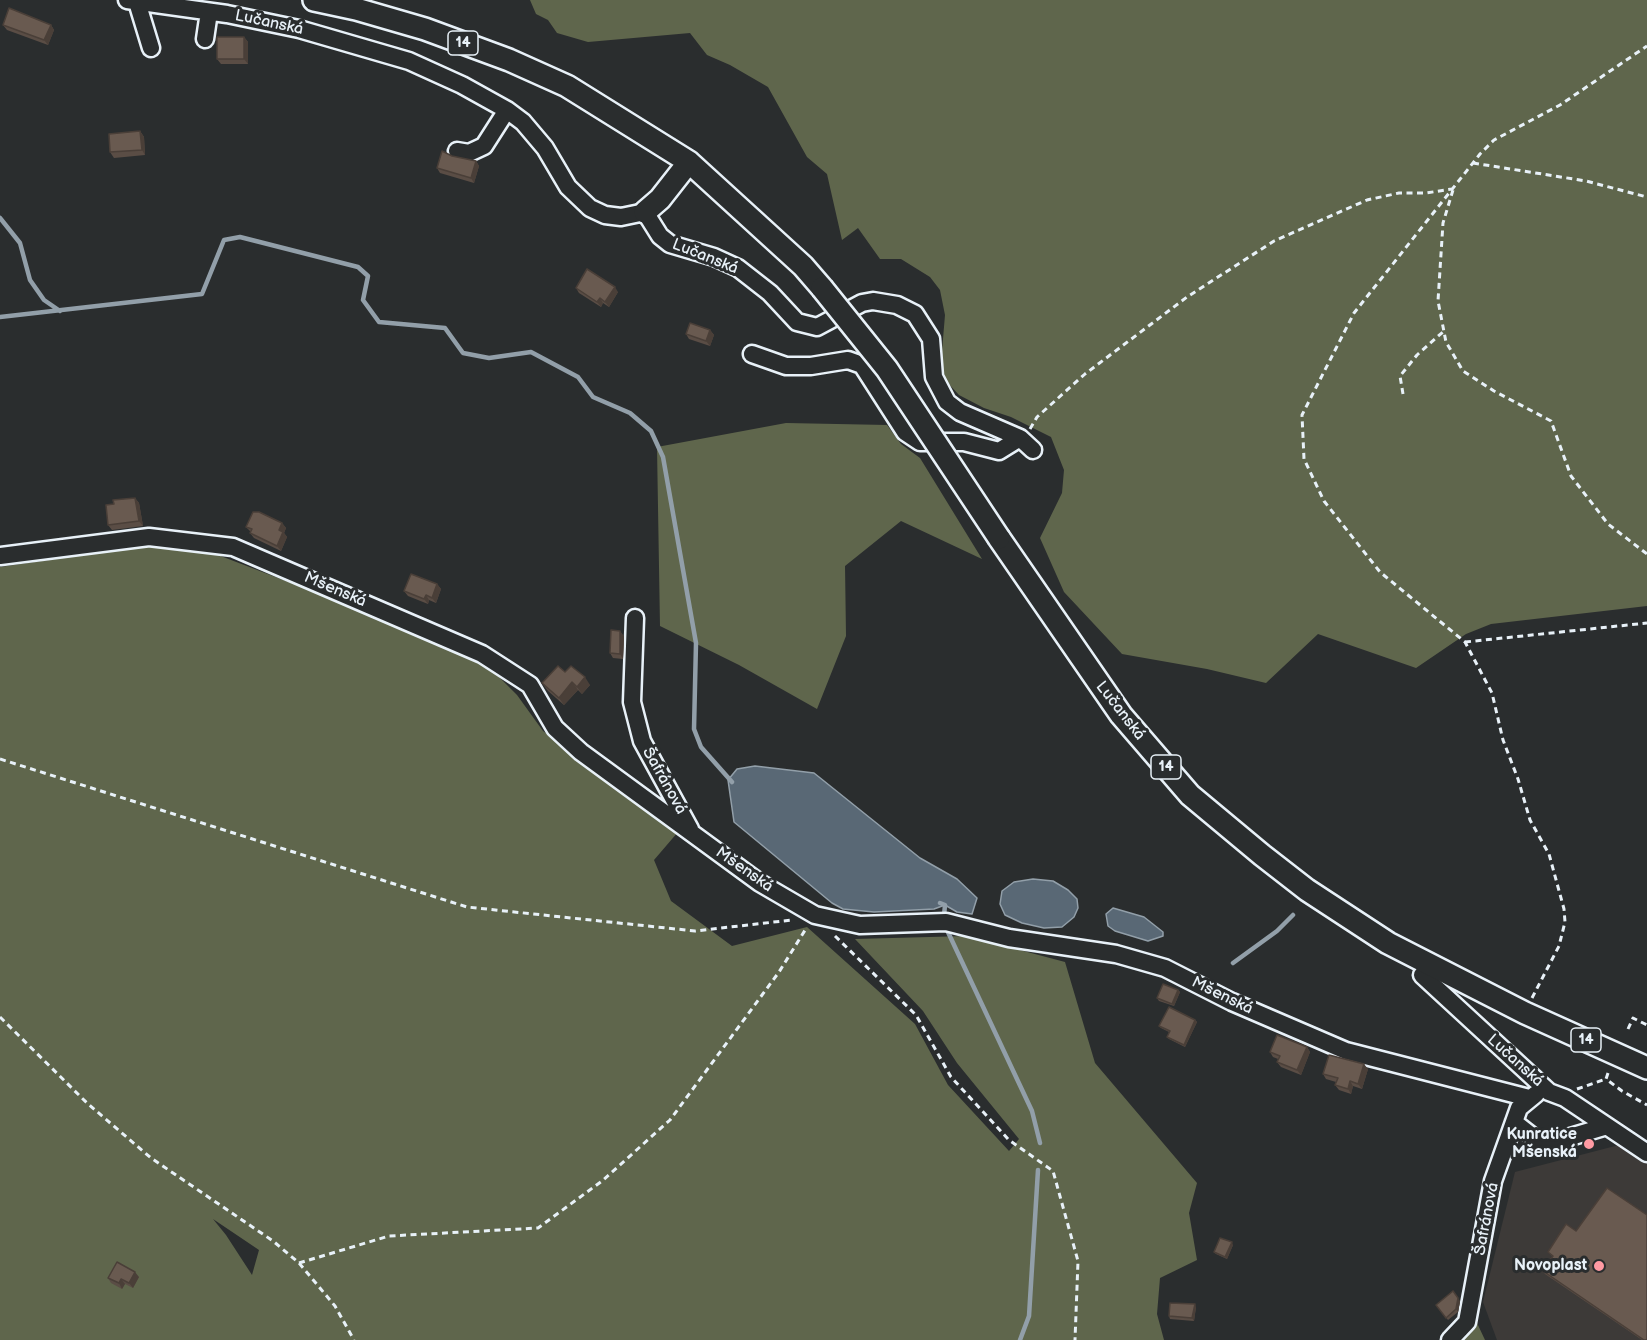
<!DOCTYPE html>
<html>
<head>
<meta charset="utf-8">
<style>
	body { margin:0 }
	canvas { display:block; background:#2a2d2e }
</style>
</head>
<body>
<canvas width="1647" height="1340"></canvas>
<script>
const ctx = document.querySelector('canvas').getContext('2d');
ctx.lineJoin = 'round';
function paint(path, color) { ctx.fillStyle = color; ctx.fill(path, 'evenodd'); }
const poly = rows => new Path2D(rows.map(r => 'M' + r).join(''));
function strokePath(path, color, width, dash) { ctx.strokeStyle = color; ctx.lineWidth = width; ctx.lineCap = dash ? 'butt' : 'round'; ctx.setLineDash(dash || []); ctx.stroke(path); }
function write(font, color, halo, rows, align = 'center') {
  ctx.font = font + ' "Balsamiq Sans",sans-serif'; ctx.lineWidth = 6; ctx.setLineDash([]); ctx.textBaseline = 'middle'; ctx.strokeStyle = halo; ctx.fillStyle = color; for (const [text, x, y, turn = 0] of rows) {
    ctx.save(); ctx.translate(x, y); ctx.rotate((+turn || 0) * Math.PI / 180); ctx.textAlign = isNaN(turn) ? turn : align; if (halo) ctx.strokeText(text, 0, 0); ctx.fillText(text, 0, 0); ctx.restore();
  }
}
const built = poly([
	[1623,1144,1647,1161,1647,1340,1497,1340,1483,1302,1515,1172]
]);
const green = poly([
	[530,0,1647,0,1647,606,1491,624,1466,634,1416,668,1318,634,1266,683,1207,669,1122,654,1064,592,1040,538,1062,493,1064,470,1051,437,1011,417,984,408,959,395,946,381,941,363,945,315,940,290,930,277,901,259,880,259,858,228,842,240,827,174,807,157,768,87,730,65,707,55,690,33,588,42,557,33,548,20,536,14],
	[786,423,887,425,901,444,920,458,982,559,901,521,845,566,846,636,817,709,739,665,660,626,657,447],
	[152,545,218,555,435,638,491,669,517,695,543,731,678,832,654,860,671,901,732,946,807,927,915,1024,948,1085,1009,1151,1019,1139,957,1063,923,1011,855,939,967,936,1065,962,1095,1063,1197,1183,1189,1213,1197,1260,1160,1278,1157,1314,1164,1340,0,1340,0,567],
	[213,1219,259,1250,252,1275,226,1235],
	[1477,1323,1485,1340,1463,1340]
]);
const water = poly([
	[755,766,814,773,920,858,957,879,977,898,972,914,957,912,945,905,934,909,874,912,843,909,832,903,734,822,728,780,737,769,755,766],
	[1033,879,1053,881,1068,890,1077,899,1078,908,1074,917,1062,927,1044,928,1022,923,1005,915,1000,904,1002,891,1014,882,1033,879],
	[1113,908,1144,917,1163,932,1163,936,1148,941,1115,931,1108,926,1106,914,1113,908]
]);
const stream = poly([
	[0,218,20,243,30,280,44,300,60,311],
	[0,317,202,294,224,240,240,237,358,267,368,276,363,300,379,322,445,328,463,353,489,358,531,352,578,377,593,397,630,413,651,431,663,457,696,643,694,729,701,747,732,782],
	[940,903,945,905,944,916],
	[947,930,1032,1111,1040,1143],
	[1233,963,1277,931,1293,915],
	[1020,1340,1029,1316,1038,1170]
]);
const path = poly([
	[1473,163,1586,181,1647,197],
	[1453,190,1443,223,1438,301,1446,342,1463,371,1494,391,1551,421,1571,476,1608,524,1647,554],
	[1403,394,1400,376,1417,355,1444,331],
	[1030,429,1037,417,1085,374,1187,297,1274,241,1367,200,1399,193,1426,193,1452,189],
	[1465,642,1647,623],
	[0,759,467,907,695,931,792,920],
	[835,936,916,1015,951,1077,1009,1140,1053,1171,1078,1261,1075,1340],
	[1532,998,1559,946,1565,922,1564,909,1549,854,1530,820,1518,779,1503,740,1492,693,1465,642,1380,572,1324,501,1304,459,1302,415,1354,313,1480,154,1494,140,1560,105,1647,46],
	[0,1017,87,1103,151,1158,273,1241,299,1263,335,1306,354,1340],
	[1628,1029,1633,1018,1647,1025],
	[1608,1073,1606,1079,1622,1091,1647,1105],
	[1577,1089,1606,1079],
	[299,1263,389,1236,538,1228,602,1181,670,1120,779,972,807,927]
]);
const minor = poly([
	[127,0,227,14,299,29,409,61,462,85,507,110,523,122,545,148,568,187,590,208,605,215,621,217,645,212,660,236,670,244,714,257,738,268,770,293,797,322,817,327,862,303,873,301,897,305,915,314,931,339,934,377,947,402,960,412,1020,438,1033,450],
	[137,2,151,48],
	[205,39,209,12],
	[457,151,469,153,484,146,507,110],
	[752,354,786,366,811,366,848,360,862,365,905,432,920,442,964,442,999,451,1020,438],
	[0,556,149,537,233,547,482,654,530,685,555,728,581,752,760,883,815,915,860,925,946,922,1009,938,1116,954,1165,968,1232,1002,1346,1051,1529,1098],
	[635,618,632,702,642,741,690,829],
	[1422,975,1549,1092,1565,1098,1647,1153],
	[1514,1122,1537,1140,1550,1143,1607,1126],
	[1450,1340,1467,1322,1493,1181,1519,1108,1536,1094]
]);
const major = poly([
	[314,0,356,9,425,29,509,60,567,86,689,162,803,266,822,288],
	[645,212,660,199,689,162],
	[999,538,1121,715,1190,795,1262,855,1307,890,1388,943,1525,1013,1647,1068]
]);
const majorBridge = poly([
	[822,288,887,369,999,538]
]);
const wall = poly([
	[3,25,51,25,54,30,48,45,7,30],
	[244,37,248,42,248,64,221,64,217,59],
	[140,131,144,137,145,155,114,158,110,152],
	[452,156,476,161,479,166,474,183,440,173,437,168],
	[576,288,618,292,609,307,603,303,601,307,579,293],
	[710,330,714,335,710,346,689,339,686,334],
	[135,498,139,503,143,526,112,530,108,525],
	[282,523,286,528,284,533,287,537,281,551,254,538,250,533,251,532,246,527],
	[437,584,441,589,436,603,429,600,428,604,408,596,404,591],
	[624,636,623,659,613,658,610,653],
	[565,672,590,685,582,694,578,690,564,705,548,691,542,683],
	[1178,990,1180,992,1174,1006,1159,1001,1157,998],
	[1195,1020,1197,1022,1185,1047,1169,1039,1167,1037,1169,1032,1161,1028,1159,1026],
	[1307,1047,1310,1052,1301,1075,1281,1067,1277,1062,1278,1059,1273,1057,1270,1052],
	[1368,1069,1362,1089,1353,1086,1351,1094,1339,1090,1335,1085,1336,1082,1326,1079,1323,1074],
	[1576,1231,1647,1340,1642,1340,1545,1274,1543,1271,1553,1257,1548,1252],
	[1233,1245,1227,1259,1216,1254,1214,1252],
	[139,1277,133,1288,125,1284,122,1289,111,1283,108,1278],
	[1460,1301,1458,1312,1448,1320,1436,1305],
	[1196,1307,1194,1321,1170,1319,1169,1316]
]);
const shadedWall = poly([
	[51,25,54,30,48,45,44,40],
	[244,37,248,42,248,64,244,59],
	[140,131,144,137,145,155,142,150],
	[476,161,479,166,474,183,471,178],
	[615,287,618,292,609,307,605,302],
	[600,298,603,303,601,307,597,302],
	[710,330,714,335,710,346,706,341],
	[135,498,139,503,143,526,139,521],
	[282,523,286,528,284,533,287,537,281,551,277,546,279,530],
	[437,584,441,589,436,603,432,598],
	[426,595,429,600,428,604,424,599],
	[620,631,624,636,623,659,620,654],
	[585,677,590,685,582,694,577,687],
	[572,682,578,690,564,705,559,698],
	[1178,990,1180,992,1174,1006,1172,1004],
	[1195,1020,1197,1022,1185,1047,1184,1045],
	[1307,1047,1310,1052,1301,1075,1297,1070],
	[1364,1064,1368,1069,1362,1089,1358,1084],
	[1350,1081,1353,1086,1351,1094,1348,1089],
	[1232,1242,1233,1245,1227,1259,1225,1257],
	[135,1272,139,1277,133,1288,129,1283],
	[121,1279,125,1284,122,1289,119,1283],
	[1458,1298,1460,1301,1458,1312,1456,1309],
	[1195,1304,1196,1307,1194,1321,1192,1318]
]);
const building = poly([
	[9,8,51,25,44,40,3,25,9,8],
	[217,37,244,37,244,59,217,59,217,37],
	[140,131,142,150,110,152,109,134,140,131],
	[442,151,452,156,476,161,471,178,437,168,442,151],
	[587,269,615,287,605,302,600,298,597,302,576,288,587,269],
	[690,323,710,330,706,341,686,334,690,323],
	[135,498,139,521,108,525,106,505,114,504,113,500,135,498],
	[253,512,259,512,282,523,279,530,283,532,277,546,250,533,252,529,246,527,253,512],
	[411,574,437,584,432,598,426,595,424,599,404,591,411,574],
	[611,630,620,631,620,654,610,653,611,630],
	[558,666,565,672,571,666,585,677,577,687,572,682,559,698,542,683,558,666],
	[1163,984,1178,990,1172,1004,1157,998,1163,984],
	[1169,1007,1195,1020,1184,1045,1167,1037,1170,1031,1159,1026,1169,1007],
	[1277,1035,1307,1047,1297,1070,1277,1062,1280,1056,1270,1052,1277,1035],
	[1329,1055,1364,1064,1358,1084,1350,1081,1348,1089,1335,1085,1338,1078,1323,1074,1329,1055],
	[1607,1188,1647,1215,1647,1340,1644,1340,1543,1271,1553,1256,1548,1252,1566,1224,1576,1231,1607,1188],
	[1220,1238,1232,1242,1225,1257,1214,1252,1220,1238],
	[117,1262,135,1272,129,1283,121,1279,119,1283,108,1278,117,1262],
	[1453,1291,1458,1298,1456,1309,1446,1318,1436,1305,1453,1291],
	[1170,1303,1195,1304,1192,1318,1169,1316,1170,1303]
]);
const markers = [
	[1589,1144,6,"#ff9aa2"],
	[1599,1266,6,"#ff9aa2"]
];
const shields = [
	[463,43,30],
	[1166,767,30],
	[1586,1040,30]
];
const shieldNames = [
	["14",463,43],
	["14",1166,767],
	["14",1586,1040]
];
const streetNames = [
	["Lučanská",269,23,12],
	["Lučanská",705,257,22],
	["Mšenská",335,590,23],
	["Lučanská",1120,711,52],
	["Šafránová",664,781,61],
	["Mšenská",744,870,35],
	["Mšenská",1222,996,26],
	["Lučanská",1515,1061,42],
	["Šafránová",1487,1219,-79]
];
const poiNames = [
	["Kunratice",1577,1135],
	["Mšenská",1577,1153],
	["Novoplast",1587,1266]
];
paint(built, '#3d3a38');
paint(green, '#5f664c');
paint(water, '#596875');
strokePath(water, '#929fa9', 1.5);
strokePath(stream, '#929fa9', 4.5);
strokePath(minor, '#e8f1f8', 21);
strokePath(major, '#e8f1f8', 26);
strokePath(path, '#e8f1f8', 3, [6, 4.5]);
strokePath(minor, '#2a2d2e', 16);
strokePath(major, '#2a2d2e', 21);
strokePath(majorBridge, '#e8f1f8', 26, []);
strokePath(majorBridge, '#2a2d2e', 21);
paint(wall, '#5a4d45');
paint(shadedWall, '#4a3f38');
paint(building, '#695a50');
strokePath(building, '#4a3f38', 1.5);
for (const [x, y, r, color] of markers) { const dot = new Path2D(); dot.arc(x, y, r, 0, 2 * Math.PI); ctx.fillStyle = color; ctx.fill(dot); strokePath(dot, '#2a2d2e', 2); }
for (const [x, y, w] of shields) { const box = new Path2D(); box.roundRect(x - w / 2, y - 12, w, 24, 4.5); ctx.fillStyle = '#2a2d2e'; ctx.fill(box); strokePath(box, '#e8f1f8', 1.5); }
write('bold 15px', '#e8f1f8', null, shieldNames);
write('16px', '#e8f1f8', '#2a2d2e', streetNames);
write('bold 16px', '#e8f1f8', '#2a2d2e', poiNames, 'right');
</script>
</body>
</html>
